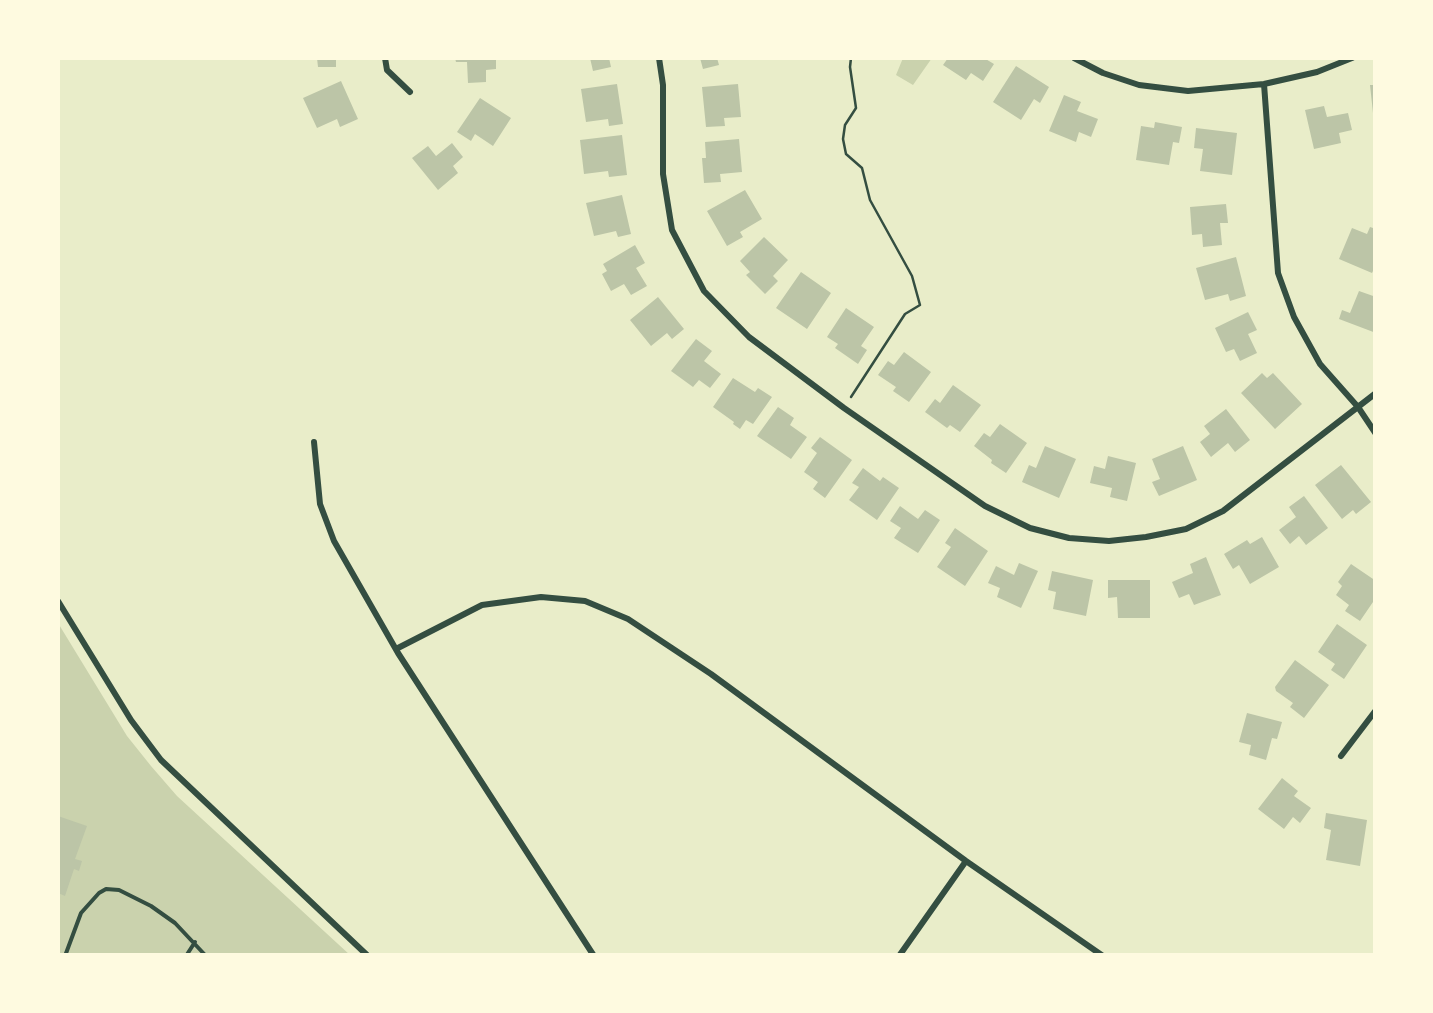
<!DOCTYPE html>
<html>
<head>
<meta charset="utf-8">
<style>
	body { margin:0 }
	#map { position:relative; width:1433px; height:1013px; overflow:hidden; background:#e9edc9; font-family:"Source Sans 3",sans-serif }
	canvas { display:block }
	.frame { position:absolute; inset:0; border:60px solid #fefae0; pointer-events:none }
</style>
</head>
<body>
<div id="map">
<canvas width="1433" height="1013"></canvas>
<div class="frame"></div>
</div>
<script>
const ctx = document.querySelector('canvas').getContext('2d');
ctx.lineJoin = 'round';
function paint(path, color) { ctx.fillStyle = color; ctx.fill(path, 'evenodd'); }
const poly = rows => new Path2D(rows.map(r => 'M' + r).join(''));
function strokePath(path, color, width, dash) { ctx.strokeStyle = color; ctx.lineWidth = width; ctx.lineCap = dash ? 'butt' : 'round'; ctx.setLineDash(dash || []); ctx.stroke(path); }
const green = poly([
	[903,58,932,58,913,85,896,75],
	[58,623,127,736,151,766,177,796,350,955,58,955]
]);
const building = poly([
	[317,58,336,58,336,67,318,67],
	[455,58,496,58,496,69,486,70,486,82,468,83,467,62,456,62],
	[590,58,609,58,611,67,593,71],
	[700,58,717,58,719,65,703,69],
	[948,58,984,58,994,64,983,81,971,73,966,80,943,65],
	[1016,66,1049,87,1040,103,1034,99,1021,120,993,102],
	[341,81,358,119,340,127,337,119,317,128,303,98],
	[617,84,623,124,609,126,608,119,586,122,581,89],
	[738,84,741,117,724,118,725,126,706,127,702,87],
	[1370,85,1376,85,1376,113,1373,113],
	[1064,95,1081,102,1077,111,1098,119,1091,137,1079,132,1076,142,1049,131],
	[480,98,511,118,493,146,475,134,471,141,457,132],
	[1324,106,1327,117,1348,113,1352,130,1339,133,1341,143,1314,149,1305,110],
	[1155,122,1182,127,1179,143,1173,142,1169,165,1136,160,1141,126,1154,128],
	[1196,128,1237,133,1232,175,1200,171,1203,149,1194,148],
	[622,135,627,175,609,177,608,171,584,174,580,140],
	[739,139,742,172,720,174,721,182,704,183,702,158,706,158,705,142],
	[452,143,463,157,453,166,458,173,438,190,412,158,428,146,436,156],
	[745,190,762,219,740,232,743,237,727,246,707,211],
	[622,195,631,234,618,237,616,231,594,236,586,203],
	[1226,204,1228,223,1220,223,1222,245,1203,247,1202,234,1192,235,1190,207],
	[1370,227,1376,229,1376,265,1372,273,1339,259,1352,228,1367,234],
	[764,237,788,260,773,276,778,281,765,294,746,275,750,272,740,261],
	[635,245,645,263,636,268,647,286,631,295,624,284,611,291,602,274,607,271,603,264],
	[1236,257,1246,296,1230,301,1228,294,1205,300,1196,268],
	[801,272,831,293,807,329,776,308],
	[1359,291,1376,297,1376,333,1339,319,1342,310,1350,313],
	[658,297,684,329,672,339,667,333,651,346,630,320],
	[846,308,874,327,861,346,867,350,858,364,835,348,838,344,827,337],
	[1248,312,1257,330,1248,334,1257,353,1240,361,1234,349,1226,352,1215,328],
	[696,339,712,351,704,361,721,374,710,388,699,380,693,387,671,371],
	[904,352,931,372,909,402,893,391,896,387,878,375,888,361,894,365],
	[1262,373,1267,378,1273,373,1302,404,1275,429,1241,393],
	[733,378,755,392,758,388,772,397,753,424,746,420,740,429,733,424,734,422,713,407],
	[953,385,981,405,960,432,950,425,947,428,925,412,935,399,940,403],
	[778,407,794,418,790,425,807,437,791,459,757,436],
	[1226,409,1250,440,1235,452,1228,443,1211,457,1200,442,1210,434,1204,426],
	[1000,424,1027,443,1006,473,991,463,992,460,974,446,984,433,990,437],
	[820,437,852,460,825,498,813,489,818,482,804,472,817,453,811,448],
	[1045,446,1076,459,1059,498,1022,482,1029,465,1036,468],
	[1183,446,1197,480,1159,496,1152,482,1160,479,1152,459],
	[1108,456,1136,463,1127,501,1110,497,1112,488,1090,483,1094,466,1105,469],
	[1341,465,1371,502,1356,514,1353,510,1342,519,1315,485],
	[863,468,880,481,883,477,899,488,877,520,849,500,859,487,852,483],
	[1304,496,1328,528,1306,545,1299,536,1290,544,1279,530,1296,517,1289,507],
	[900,506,918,519,925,510,940,520,918,553,894,538,901,528,890,521],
	[955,528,988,551,965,586,937,567,951,547,945,543],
	[1262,537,1279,567,1250,584,1239,565,1233,569,1224,554,1247,540,1250,544],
	[1206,557,1221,595,1194,605,1189,594,1179,598,1172,582,1193,573,1190,564],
	[1019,563,1038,571,1021,608,997,597,1000,588,988,583,996,566,1014,575],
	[1351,564,1376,581,1376,604,1373,602,1360,621,1345,611,1349,605,1336,595,1342,586,1338,582],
	[1052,571,1093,580,1086,616,1053,609,1056,592,1048,590],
	[1108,580,1150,580,1150,618,1118,618,1117,597,1108,598],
	[1337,624,1367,645,1344,679,1331,670,1335,664,1318,652],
	[1295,660,1329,685,1304,718,1290,707,1293,703,1276,691,1275,687],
	[1247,713,1282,722,1277,739,1272,738,1266,760,1249,755,1251,745,1239,742],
	[1282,778,1298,791,1294,796,1311,808,1300,823,1293,817,1284,829,1258,809],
	[1326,813,1367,820,1360,866,1326,860,1331,830,1324,828],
	[58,816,87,826,75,859,82,861,79,871,74,869,65,896,58,893]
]);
const path = poly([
	[851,397,905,314,920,305,912,276,870,200,862,168,846,154,843,139,845,125,856,108,850,67,851,58]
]);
const service = poly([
	[65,956,81,913,99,893,106,889,119,890,151,906,175,923,206,956],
	[186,956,195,942]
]);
const minor = poly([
	[385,58,387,70,410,92],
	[659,58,663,85,663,174,672,230,704,291,749,337,844,408,985,506,1030,528,1069,538,1109,541,1146,537,1186,529,1223,511,1376,393],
	[1074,58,1103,73,1139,85,1188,91,1264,84,1317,72,1352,58],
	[1264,84,1278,273,1294,317,1320,364,1358,407,1376,434],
	[314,442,320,504,334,541,398,653,594,956],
	[58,601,131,720,161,760,368,956],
	[396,649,482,605,541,597,585,601,628,619,711,674,966,861,1103,956],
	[1341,756,1376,710],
	[899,956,966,861]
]);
paint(green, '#cad2ad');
paint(building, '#bcc5a7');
strokePath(path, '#344e41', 2.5);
strokePath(service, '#344e41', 4);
strokePath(minor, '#344e41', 6);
</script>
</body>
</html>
